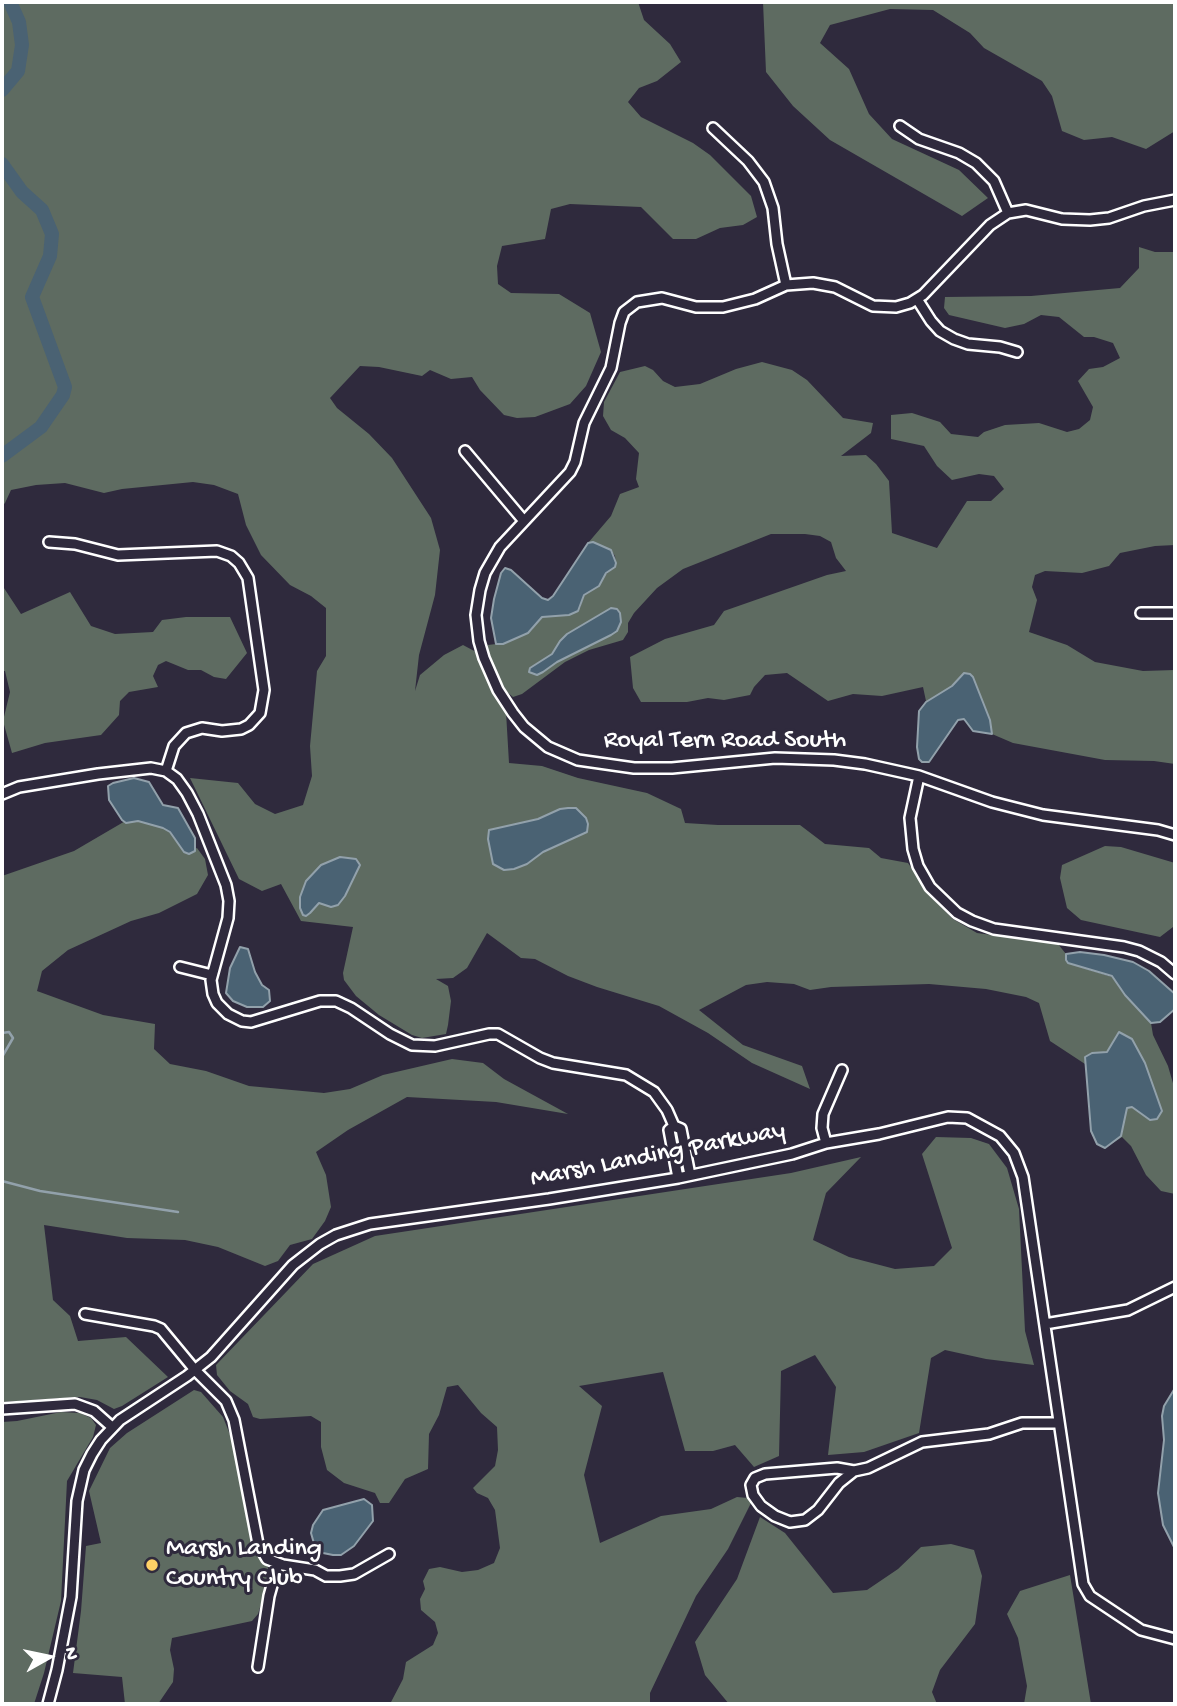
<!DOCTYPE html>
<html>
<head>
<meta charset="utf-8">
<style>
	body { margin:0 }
	#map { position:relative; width:1177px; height:1706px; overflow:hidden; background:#2f2a3d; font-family:"Gochi Hand",sans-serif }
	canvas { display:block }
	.frame { position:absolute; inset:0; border:4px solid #fff; pointer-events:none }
	.north { position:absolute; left:14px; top:1622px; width:70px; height:70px; -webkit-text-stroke:5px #2f2a3d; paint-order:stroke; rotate:81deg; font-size:19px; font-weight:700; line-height:28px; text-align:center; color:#fff }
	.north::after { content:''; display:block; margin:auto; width:24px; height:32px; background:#fff; clip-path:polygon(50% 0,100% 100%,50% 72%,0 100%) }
</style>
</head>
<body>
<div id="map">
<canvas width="1177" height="1706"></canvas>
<div class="frame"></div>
<div class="north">N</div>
</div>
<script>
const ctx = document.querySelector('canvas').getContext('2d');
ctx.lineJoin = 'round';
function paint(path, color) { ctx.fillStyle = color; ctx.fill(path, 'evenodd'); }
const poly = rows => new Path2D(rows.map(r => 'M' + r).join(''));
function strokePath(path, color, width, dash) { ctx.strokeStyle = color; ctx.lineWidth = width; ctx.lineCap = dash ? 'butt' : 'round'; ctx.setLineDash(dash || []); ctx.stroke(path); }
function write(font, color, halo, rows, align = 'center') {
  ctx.font = font + ' "Gochi Hand",sans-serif'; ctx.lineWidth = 6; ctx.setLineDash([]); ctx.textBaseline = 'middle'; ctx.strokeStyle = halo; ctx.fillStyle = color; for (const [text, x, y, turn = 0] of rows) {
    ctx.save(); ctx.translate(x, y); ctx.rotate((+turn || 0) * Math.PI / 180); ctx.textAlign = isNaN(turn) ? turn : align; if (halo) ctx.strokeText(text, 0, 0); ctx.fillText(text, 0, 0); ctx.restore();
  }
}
const green = poly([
	[2,2,638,2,644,20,670,44,681,62,657,81,639,88,628,102,641,117,693,143,710,155,751,196,757,217,743,225,720,228,696,239,673,239,641,207,570,204,551,209,545,239,502,246,497,266,498,284,511,293,559,294,590,313,601,352,586,386,570,404,535,417,517,418,504,415,480,390,472,377,451,379,430,370,422,376,379,367,360,366,330,398,337,408,369,434,392,458,431,518,440,550,435,595,419,655,415,691,420,675,444,655,463,645,478,653,480,661,506,712,509,763,542,766,578,778,647,793,681,809,685,823,718,825,800,825,825,844,869,848,881,858,908,863,933,899,953,919,977,933,1058,944,1066,954,1068,963,1112,977,1151,1023,1153,1035,1168,1066,1175,1090,1175,1194,1161,1191,1146,1175,1131,1146,1122,1137,1105,1148,1097,1144,1091,1131,1089,1084,1085,1064,1050,1041,1039,1003,1026,997,986,989,929,984,831,987,810,990,794,984,767,982,746,985,699,1010,743,1045,802,1066,810,1089,752,1063,708,1033,659,1006,597,987,568,976,535,959,521,958,487,933,467,968,453,978,436,979,448,986,451,1001,448,1025,446,1034,422,1038,412,1035,379,1015,356,996,344,980,343,973,353,927,301,921,281,884,262,891,239,879,190,778,238,783,255,804,275,814,303,805,312,776,310,746,317,671,326,656,326,608,311,596,290,585,261,555,246,525,238,494,214,485,193,482,122,489,104,493,65,483,36,485,11,490,5,503,2,506],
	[763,2,1175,2,1175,131,1146,149,1112,137,1084,140,1062,131,1052,96,1042,81,984,48,970,33,933,10,890,9,830,25,820,43,849,69,869,114,892,139,959,170,988,198,962,216,830,140,793,106,766,72],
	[1139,247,1155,252,1175,252,1175,545,1155,546,1120,553,1109,566,1082,573,1045,571,1035,575,1032,587,1037,600,1029,632,1067,645,1095,662,1143,671,1175,670,1175,764,1154,761,1105,760,1013,743,992,734,973,731,964,719,957,720,929,762,922,762,919,759,917,747,919,711,926,701,923,687,882,696,853,694,828,701,787,673,765,675,754,687,750,695,724,700,708,698,687,702,641,702,633,688,630,657,665,639,714,625,724,611,827,575,846,571,836,558,831,542,820,536,805,534,771,534,683,569,657,588,634,613,628,623,628,632,623,640,589,650,565,662,522,694,513,697,507,692,489,660,486,651,488,645,496,644,532,630,535,622,542,617,580,608,584,595,616,565,615,556,611,550,593,542,588,543,611,516,620,494,639,487,636,479,639,453,625,438,611,430,603,416,604,402,620,372,645,366,653,370,663,381,675,387,700,384,736,369,762,362,792,370,807,380,843,418,873,423,871,433,841,456,866,455,876,464,889,481,892,533,937,548,967,501,991,501,1004,489,994,476,979,474,952,480,937,466,924,446,891,439,891,415,912,413,940,422,951,434,978,437,984,432,1005,425,1039,423,1067,432,1079,429,1090,420,1093,407,1078,381,1089,369,1103,367,1120,358,1113,343,1094,337,1084,337,1059,317,1041,315,1024,324,1005,328,949,315,944,308,945,297,1031,296,1120,288,1139,268],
	[2,585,21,614,70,592,91,626,115,634,153,632,162,620,186,617,230,617,247,653,226,679,214,677,201,670,188,670,166,661,158,665,153,676,158,687,129,692,120,701,119,715,101,735,45,743,12,753,3,721,10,692,5,671,2,671],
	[142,819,171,830,188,852,197,848,205,859,208,875,197,894,159,913,131,921,68,950,42,971,37,991,103,1015,155,1024,154,1049,170,1064,206,1071,249,1086,324,1093,350,1089,383,1075,452,1059,483,1063,504,1079,568,1114,496,1102,407,1097,348,1130,316,1152,326,1175,331,1207,325,1221,312,1239,290,1245,278,1261,265,1266,218,1247,185,1240,127,1238,44,1225,53,1300,70,1316,78,1341,126,1337,168,1377,122,1406,114,1409,97,1400,80,1397,2,1402,2,876,74,851,127,820],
	[1105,846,1121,847,1175,863,1175,921,1173,927,1160,937,1081,920,1067,908,1060,878,1062,865],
	[936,1137,971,1138,989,1144,1007,1168,1019,1209,1025,1331,1034,1365,986,1359,945,1350,931,1358,919,1433,864,1452,828,1455,836,1387,815,1355,781,1371,779,1456,754,1467,735,1445,713,1451,685,1451,663,1372,579,1386,602,1406,584,1475,600,1543,661,1516,711,1509,737,1497,748,1498,751,1503,728,1549,696,1596,650,1693,650,1704,390,1704,403,1679,406,1662,433,1645,438,1633,435,1622,421,1610,420,1599,425,1589,423,1581,429,1569,440,1567,462,1572,478,1570,494,1563,500,1548,495,1510,488,1498,477,1493,473,1488,495,1466,498,1450,497,1427,481,1413,458,1385,447,1387,439,1415,429,1434,428,1469,405,1479,389,1503,380,1503,375,1493,344,1483,327,1470,321,1447,321,1422,311,1416,260,1419,253,1417,248,1404,230,1391,217,1375,216,1365,313,1264,375,1236,791,1173,861,1157,826,1193,813,1240,849,1257,895,1269,934,1266,952,1248,922,1154],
	[194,1390,201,1392,223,1417,233,1442,250,1528,257,1548,268,1568,269,1578,258,1614,252,1621,172,1638,170,1650,174,1669,173,1682,158,1704,125,1704,122,1677,73,1673,81,1611,86,1546,101,1543,89,1491,110,1448,127,1433],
	[61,1412,80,1413,91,1418,96,1425,93,1437,67,1481,61,1601,44,1673,34,1704,2,1704,2,1422,17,1421],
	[760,1517,785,1533,833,1593,867,1590,898,1569,921,1547,951,1544,974,1550,982,1576,975,1624,940,1670,932,1692,937,1704,729,1704,705,1675,695,1642,737,1579],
	[1070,1575,1091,1704,1024,1704,1027,1686,1018,1638,1007,1614,1020,1591]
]);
const water = poly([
	[593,542,611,550,616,563,615,567,606,573,599,586,584,595,578,611,569,615,542,617,528,633,503,644,496,644,491,618,494,599,501,573,505,568,511,570,542,598,548,600,553,596,588,543,593,542],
	[611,608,617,609,620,613,621,622,617,631,611,635,557,662,543,672,537,675,529,672,530,668,552,654,560,641,567,634,611,608],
	[964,673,970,674,973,677,990,720,992,734,973,731,964,719,958,720,929,762,922,762,919,759,917,747,919,711,926,702,952,686,964,673],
	[134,778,149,782,163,805,178,808,195,838,195,851,189,854,184,852,170,832,163,828,138,821,126,823,122,820,109,800,108,786,113,783,134,778],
	[568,808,576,808,586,818,588,824,587,832,543,852,527,864,514,869,504,870,493,864,488,839,489,830,538,819,560,809,568,808],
	[340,857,356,859,360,865,345,896,338,905,331,907,319,903,310,913,306,916,303,915,300,908,300,897,306,881,321,865,340,857],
	[240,947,248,949,255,972,262,985,269,990,270,1001,263,1007,247,1007,233,1001,226,993,230,968,240,947],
	[1080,952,1104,955,1133,962,1149,971,1175,994,1175,1009,1160,1022,1151,1023,1125,995,1112,976,1068,963,1066,960,1066,954,1080,952],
	[1119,1032,1132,1039,1145,1063,1162,1111,1157,1119,1150,1120,1132,1107,1127,1108,1121,1136,1105,1148,1097,1144,1091,1131,1085,1057,1092,1053,1107,1052,1119,1032],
	[1175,1388,1175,1549,1163,1525,1158,1493,1164,1440,1162,1416,1164,1406,1175,1388],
	[364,1499,372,1505,373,1521,354,1546,341,1555,333,1555,323,1553,315,1547,311,1533,313,1525,323,1510,364,1499]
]);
const stream = poly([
	[2,1033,9,1032,13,1038,2,1057],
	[2,1181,40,1191,178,1212]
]);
const river = poly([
	[2,90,18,71,22,45,19,22,10,2],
	[2,164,22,192,42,210,52,234,50,256,32,297,65,387,63,395,41,427,2,456]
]);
const minor = poly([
	[900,126,919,139,959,153,976,163,994,181,1008,213],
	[713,128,748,161,764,182,773,208,777,244,786,285],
	[1175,200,1144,206,1109,218,1090,220,1062,219,1026,210,1008,213,990,225,923,295,910,303,896,307,873,306,835,287,813,283,786,285,755,299,723,307,696,307,662,298,637,302,624,312,620,323,611,368,584,423,575,462,570,472,500,547,485,573,480,590,476,615,479,641,484,658,498,690,513,713,524,727,548,747,578,760,634,768,672,768,775,758,834,760,865,764,919,776,992,802,1043,815,1158,830,1175,835],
	[917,299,931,321,940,331,954,339,968,344,1000,347,1017,352],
	[465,451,524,521],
	[49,542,75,544,118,555,217,551,231,556,239,563,248,578,264,690,260,713,249,725,241,729,222,731,202,728,186,733,174,746,166,771],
	[1141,613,1175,613],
	[919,776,910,818,913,849,918,866,930,887,957,913,972,921,994,929,1124,947,1139,951,1161,962,1175,974],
	[2,794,19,787,98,774,151,768,166,771,177,779,187,793,198,814,226,885,229,901,228,918,211,980,213,994,217,1003,228,1014,242,1021,251,1022,320,1001,336,1001,351,1008,390,1034,412,1045,435,1046,489,1034,498,1034,540,1058,553,1063,626,1075,654,1092,667,1110,674,1126,681,1129,690,1175],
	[180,967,212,975],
	[674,1126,669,1130,678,1178],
	[826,1143,822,1128,823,1114,842,1070],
	[85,1314,154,1326,161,1329,195,1370,226,1401,234,1420,258,1544,267,1559,283,1565,315,1570,326,1576,340,1576,354,1574,389,1554],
	[1045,1324,1128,1310,1175,1287],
	[2,1409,75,1404,94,1411,112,1427],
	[854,1471,839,1483,818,1510,805,1520,790,1522,775,1516,761,1506,753,1495,751,1485,755,1478,765,1474,837,1468,854,1471,868,1468,922,1442,989,1434,1022,1423,1059,1423],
	[258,1667,269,1596,278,1564],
	[48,1704,57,1670,71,1597,77,1501,84,1470,92,1454,101,1440,120,1420,187,1376,211,1357,293,1265,320,1244,336,1235,370,1224,549,1199,678,1178,792,1154,826,1143,879,1134,948,1117,967,1118,1000,1136,1014,1153,1023,1177,1083,1584,1090,1596,1141,1630,1175,1639]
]);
const markers = [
	[152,1565,7,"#ffd166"]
];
const streetNames = [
	["Royal Tern Road South",725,742],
	["Marsh Landing Parkway",658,1156,-11]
];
const poiNames = [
	["Marsh Landing",166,1550],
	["Country Club",166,1580]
];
paint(green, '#5e6b61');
paint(water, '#4a6273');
strokePath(water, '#92a1ab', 2);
strokePath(stream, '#92a1ab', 2.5);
strokePath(river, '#4a6273', 14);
strokePath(minor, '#fff', 14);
strokePath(minor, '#2f2a3d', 9);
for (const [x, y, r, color] of markers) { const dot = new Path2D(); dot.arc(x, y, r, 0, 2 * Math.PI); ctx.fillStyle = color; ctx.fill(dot); strokePath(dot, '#2f2a3d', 2.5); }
write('26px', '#fff', '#2f2a3d', streetNames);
write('26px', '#fff', '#2f2a3d', poiNames, 'left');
</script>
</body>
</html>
